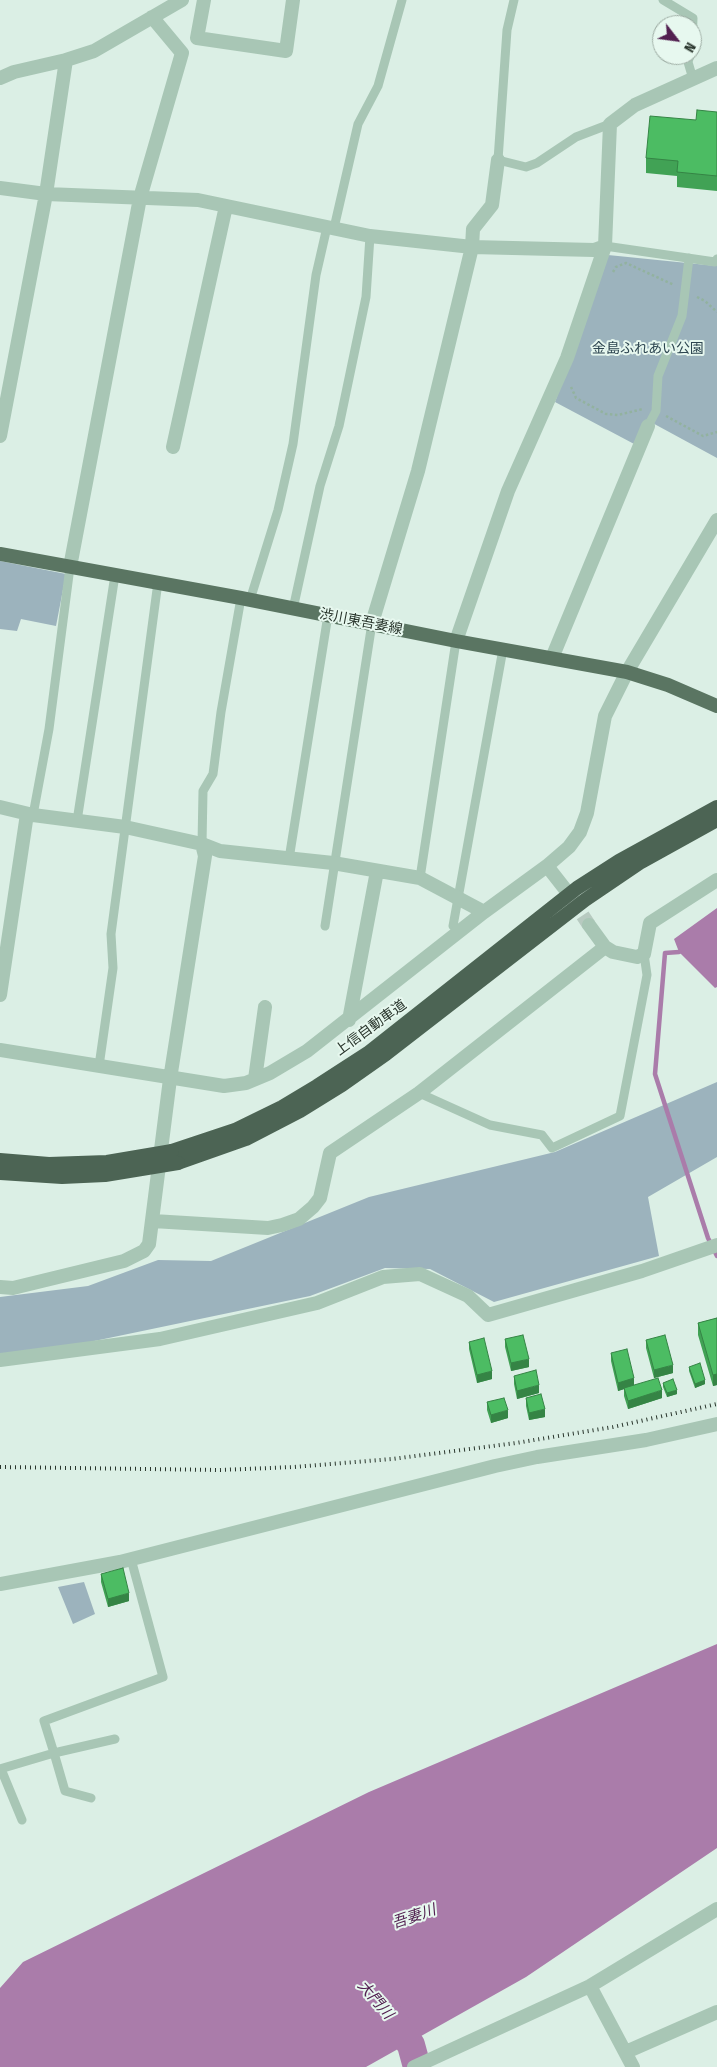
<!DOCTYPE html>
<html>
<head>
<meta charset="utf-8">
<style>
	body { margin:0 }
	#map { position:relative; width:717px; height:2067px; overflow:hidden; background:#dbefe5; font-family:"Fira Sans Condensed",sans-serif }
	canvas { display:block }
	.north { position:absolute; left:652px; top:15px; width:50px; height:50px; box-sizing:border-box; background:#e7f8ef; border:1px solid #9baaa1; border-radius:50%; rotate:120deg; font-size:14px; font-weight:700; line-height:20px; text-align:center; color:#28342b }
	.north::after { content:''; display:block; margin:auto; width:18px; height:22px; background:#522050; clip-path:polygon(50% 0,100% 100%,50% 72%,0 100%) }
</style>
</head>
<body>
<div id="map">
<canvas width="717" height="2067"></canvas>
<div class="north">N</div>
</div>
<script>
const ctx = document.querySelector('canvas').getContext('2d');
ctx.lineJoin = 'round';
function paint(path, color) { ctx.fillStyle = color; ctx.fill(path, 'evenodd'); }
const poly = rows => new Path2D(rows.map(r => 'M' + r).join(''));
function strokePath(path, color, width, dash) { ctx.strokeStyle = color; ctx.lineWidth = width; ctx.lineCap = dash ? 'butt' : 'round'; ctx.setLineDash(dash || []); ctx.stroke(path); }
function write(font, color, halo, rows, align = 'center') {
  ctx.font = font + ' "Fira Sans Condensed","Noto Sans JP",sans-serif'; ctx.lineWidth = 4; ctx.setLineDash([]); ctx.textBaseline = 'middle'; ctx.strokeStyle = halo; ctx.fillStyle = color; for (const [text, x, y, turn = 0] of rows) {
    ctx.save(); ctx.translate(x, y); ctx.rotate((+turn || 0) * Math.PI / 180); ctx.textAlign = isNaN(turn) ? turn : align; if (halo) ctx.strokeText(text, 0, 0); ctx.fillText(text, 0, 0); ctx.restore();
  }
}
const green = poly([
	[608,255,717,266,717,458,647,420,636,445,555,402],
	[0,561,66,574,56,626,21,619,17,631,0,629],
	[717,1082,717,1157,648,1197,659,1256,494,1302,430,1269,385,1268,310,1296,80,1344,0,1354,0,1297,88,1286,158,1260,211,1261,369,1197,555,1152],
	[84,1582,95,1614,73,1624,58,1587]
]);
const water = poly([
	[717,908,717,987,715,988,679,952,674,939],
	[717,1644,717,1848,526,1977,366,2067,0,2067,0,1988,23,1962,369,1792]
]);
const stream = poly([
	[679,952,665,953,655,1074,708,1238,717,1256]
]);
const river = poly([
	[388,2013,411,2045,417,2067]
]);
const minorTunnel = poly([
	[571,898,589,925]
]);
const path = poly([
	[613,272,616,267,626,263,674,285],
	[697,297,705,301,717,312],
	[571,387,576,398,606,414,618,415,643,409],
	[666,416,703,436,717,432]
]);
const service = poly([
	[514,0,507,30,498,160,526,167,537,163,576,137,610,124],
	[663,0,693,18,692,44],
	[690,55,688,62,693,79],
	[334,228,358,124,378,86,402,0],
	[605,246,715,262,717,259],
	[648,426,656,411,658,376,682,316,689,258],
	[250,600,278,510,293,444,316,275,327,227],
	[293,609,320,486,339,426,366,297,370,236],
	[33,815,49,729,70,567],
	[77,821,115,575],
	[202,844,203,791,213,774,221,712,241,598],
	[289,859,328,615],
	[420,878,456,641],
	[325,926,372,623],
	[453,926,503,649],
	[99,1066,113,968,111,934,158,582],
	[419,1093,490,1125,542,1135,552,1148,620,1116,647,975,644,954],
	[0,1769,54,1753,44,1721,163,1677,131,1559],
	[1,1769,22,1820],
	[91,1798,65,1791,54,1753,115,1739]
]);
const minor = poly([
	[204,0,197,38,286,51,293,0],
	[0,78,14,72,66,60,94,51,182,0],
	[0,188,46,194,198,200,370,236,472,247,594,250,605,246,610,124,635,105,717,68],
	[0,436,46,194,66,60],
	[173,447,226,206],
	[70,567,140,198,182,53,152,17],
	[372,623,418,471,472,247,473,229,492,205,498,160],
	[456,641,508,491,567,358,605,246],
	[552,658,648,426],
	[0,807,33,815,125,827,202,844,220,851,333,863,420,878,484,912,547,866,565,889],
	[547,866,569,847,580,832,587,813,605,716,627,672],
	[589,925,605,947,613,952,637,957,644,954,650,923,717,880],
	[0,995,27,814],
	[349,1020,377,871],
	[0,1050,224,1086,246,1083,270,1073,307,1051,484,912],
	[255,1079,265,1007],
	[153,1221,268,1228,282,1225,299,1219,313,1207,320,1198,330,1153,419,1093,605,947],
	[0,1287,13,1288,124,1261,144,1251,149,1244,170,1079,205,856,202,844],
	[0,1360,160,1339,317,1303,383,1277,420,1274,468,1296,488,1315,642,1271,717,1245],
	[0,1584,120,1562,495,1466,537,1457,646,1440,717,1424],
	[590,1986,633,2067],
	[626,2052,717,2012],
	[414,2067,590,1986,717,1909]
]);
const tertiary = poly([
	[627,672,717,520]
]);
const primary = poly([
	[0,554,241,598,456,641,627,672,668,685,717,706]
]);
const trunk = poly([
	[172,1151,235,1130,282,1107,317,1086,368,1053,577,888,619,861,717,807],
	[178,1163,246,1139,300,1111,342,1085,386,1054,585,900,641,862,717,820]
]);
const rail = poly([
	[0,1467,220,1470,294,1467,392,1459,516,1443,613,1427,717,1404]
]);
const trunkBridge = poly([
	[0,1160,49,1164,107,1162,172,1151],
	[0,1173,62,1177,105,1175,178,1163]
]);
const wall = poly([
	[717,112,717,191,677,187,677,176,646,173,646,158,696,120],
	[717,1318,717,1385,713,1386,698,1335,698,1323],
	[505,1339,529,1367,511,1371,505,1347],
	[646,1340,673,1373,654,1378,646,1348],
	[469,1342,492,1379,477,1383,469,1349],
	[611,1353,634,1385,662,1398,628,1409,624,1396,624,1389,618,1391,611,1361],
	[689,1367,705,1384,695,1388,689,1371],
	[514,1376,539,1393,517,1399,514,1384],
	[663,1383,677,1394,667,1397,663,1387],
	[526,1398,545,1417,529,1420,526,1406],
	[487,1402,508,1418,491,1423,487,1410],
	[101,1574,129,1601,108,1607,101,1582]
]);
const shadedWall = poly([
	[529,1359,529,1367,511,1371,511,1363],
	[673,1365,673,1373,654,1378,654,1370],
	[492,1371,492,1379,477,1383,477,1375],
	[717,1374,717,1385,713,1386,713,1375],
	[634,1378,634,1386,618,1391,618,1383],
	[705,1380,705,1384,695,1388,695,1384],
	[539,1385,539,1393,517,1399,517,1391],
	[662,1390,662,1398,628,1409,628,1401],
	[677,1390,677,1394,667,1397,667,1393],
	[545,1409,545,1417,529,1420,529,1413],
	[508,1410,508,1418,491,1423,491,1415],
	[129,1593,129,1601,108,1607,108,1599]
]);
const building = poly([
	[697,110,717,112,717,176,677,172,678,161,646,158,650,116,696,120,697,110],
	[717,1318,717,1374,713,1375,698,1323,717,1318],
	[523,1335,529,1359,511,1363,505,1339,523,1335],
	[665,1335,673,1365,654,1370,646,1340,665,1335],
	[484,1338,492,1371,477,1375,469,1342,484,1338],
	[627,1349,634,1378,618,1383,611,1353,627,1349],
	[700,1363,705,1380,695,1384,689,1367,700,1363],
	[536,1370,539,1385,517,1391,514,1376,536,1370],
	[658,1378,662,1390,628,1401,624,1388,658,1378],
	[673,1379,677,1390,667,1393,663,1383,673,1379],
	[541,1394,545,1409,529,1413,526,1398,541,1394],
	[504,1398,508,1410,491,1415,487,1402,504,1398],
	[123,1568,129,1593,108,1599,101,1574,123,1568]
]);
const parkNames = [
	["金島ふれあい公園",648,349]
];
const streetNames = [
	["渋川東吾妻線",361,622,11],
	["上信自動車道",371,1028,-36]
];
const waterNames = [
	["吾妻川",414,1917,-19],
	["大門川",375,2000,49]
];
paint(green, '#9cb3bd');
paint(water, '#aa7caa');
strokePath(stream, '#aa7caa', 4.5);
strokePath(river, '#aa7caa', 28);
strokePath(minorTunnel, '#b7cac0', 14, [14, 7]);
strokePath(path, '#92b29f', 2.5, [2.5, 2.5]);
strokePath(service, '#a8c6b5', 9);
strokePath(minor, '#a8c6b5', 14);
strokePath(tertiary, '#a8c6b5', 14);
strokePath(primary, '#5a7562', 14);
strokePath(trunk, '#4c6454', 14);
strokePath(rail, '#28342b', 4, [1, 4]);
strokePath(trunkBridge, '#4c6454', 14);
paint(wall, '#41a255');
paint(shadedWall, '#358445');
paint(building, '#4cbc63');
strokePath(building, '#358445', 1);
write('14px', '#2d4550', '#e7f8ef', parkNames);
write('14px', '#28342b', '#e7f8ef', streetNames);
write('italic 15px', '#522050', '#e7f8ef', waterNames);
</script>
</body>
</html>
